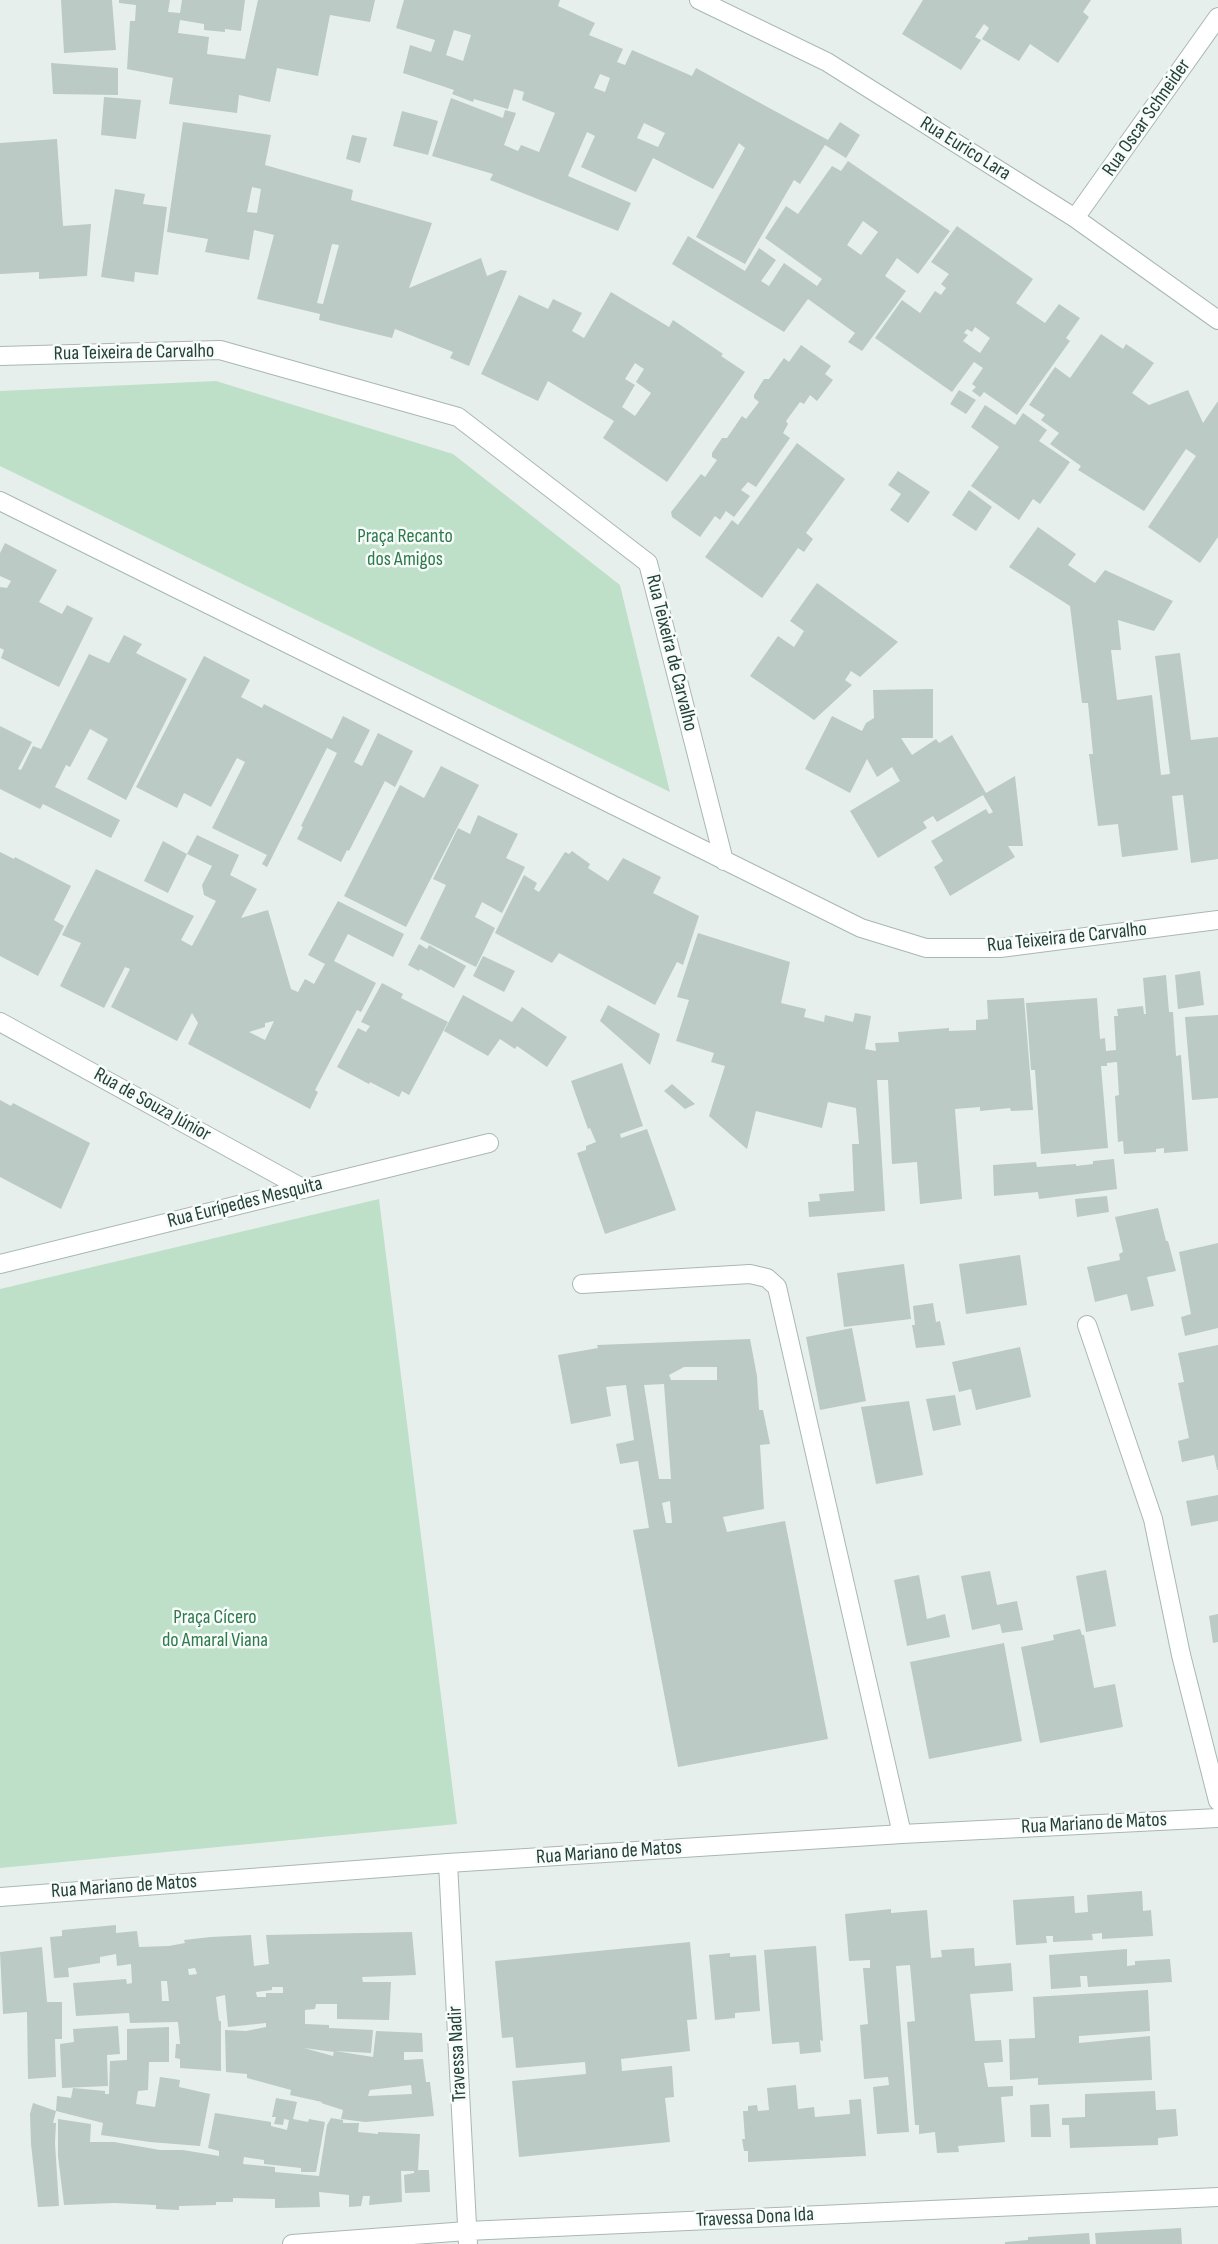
<!DOCTYPE html>
<html>
<head>
<meta charset="utf-8">
<style>
	body { margin:0 }
	canvas { display:block; background:#e6efeb }
</style>
</head>
<body>
<canvas width="1218" height="2244"></canvas>
<script>
const ctx = document.querySelector('canvas').getContext('2d');
ctx.lineJoin = 'round';
function paint(path, color) { ctx.fillStyle = color; ctx.fill(path, 'evenodd'); }
const poly = rows => new Path2D(rows.map(r => 'M' + r).join(''));
function strokePath(path, color, width, dash) { ctx.strokeStyle = color; ctx.lineWidth = width; ctx.lineCap = dash ? 'butt' : 'round'; ctx.setLineDash(dash || []); ctx.stroke(path); }
function write(font, color, halo, rows, align = 'center') {
  ctx.font = font + ' "Sofia Sans Condensed",sans-serif'; ctx.lineWidth = 5; ctx.setLineDash([]); ctx.textBaseline = 'middle'; ctx.strokeStyle = halo; ctx.fillStyle = color; for (const [text, x, y, turn = 0] of rows) {
    ctx.save(); ctx.translate(x, y); ctx.rotate((+turn || 0) * Math.PI / 180); ctx.textAlign = isNaN(turn) ? turn : align; if (halo) ctx.strokeText(text, 0, 0); ctx.fillText(text, 0, 0); ctx.restore();
  }
}
const green = poly([
	[216,381,453,454,620,585,670,792,0,466,0,391],
	[379,1199,457,1824,0,1868,0,1289]
]);
const building = poly([
	[61,0,112,0,116,50,64,53],
	[119,0,170,0,168,12,180,13,182,0,245,0,241,31,225,29,225,32,204,30,204,24,180,20,178,33,209,37,207,54,245,59,258,0,375,0,370,22,330,15,318,76,277,68,270,102,239,95,237,113,169,104,173,78,127,69,130,21,135,21,136,5,119,3],
	[404,0,560,0,558,6,595,23,589,35,623,49,617,62,625,65,632,50,692,76,696,68,828,140,840,122,860,135,846,158,825,145,800,184,794,180,745,264,696,237,745,148,739,143,713,189,653,158,636,192,581,167,595,136,587,132,568,176,631,203,618,231,490,180,493,174,432,156,451,98,503,118,505,110,516,113,504,145,518,151,521,145,539,152,555,113,522,100,524,92,514,89,508,109,474,99,473,102,452,94,454,90,403,73,410,45,431,52,435,40,396,28],
	[454,30,471,35,463,61,446,55],
	[600,74,610,78,605,92,594,88],
	[644,123,665,133,658,147,637,138],
	[923,0,1091,0,1083,12,1089,17,1058,63,1030,44,1019,61,982,39,989,28,984,24,975,37,981,40,961,70,902,34],
	[51,63,118,68,118,95,53,94],
	[104,97,141,100,136,139,101,135],
	[402,111,438,121,428,155,393,146],
	[183,122,271,135,265,165,353,190,351,200,432,223,409,288,481,258,487,276,501,270,507,271,469,366,450,358,453,352,395,329,392,338,319,320,320,314,257,299,274,235,254,230,249,260,205,252,208,239,167,232],
	[252,187,261,189,257,213,247,212],
	[332,244,339,245,323,304,317,303],
	[352,135,367,138,360,163,346,159],
	[57,139,63,226,91,224,87,276,39,279,39,272,0,274,0,143],
	[848,161,950,231,918,274,897,258,885,276,906,291,862,351,848,342,855,333,808,299,784,332,672,264,688,236,745,271,759,248,776,260,761,281,769,286,784,263,817,286,822,279,765,238,786,206,798,214,832,166,841,171],
	[863,221,878,232,861,255,847,245],
	[115,189,145,194,143,204,167,207,158,275,135,272,134,282,101,277],
	[957,226,1033,279,1016,303,1045,323,1059,304,1080,318,1066,338,1070,341,1017,415,984,392,980,397,972,391,976,387,972,384,983,368,974,362,952,392,875,338,902,300,920,313,935,291,941,295,946,288,941,284,949,274,931,262],
	[975,327,990,338,980,353,963,341,968,335,964,333,967,329,972,332],
	[611,292,669,327,673,320,723,354,721,356,745,372,667,482,603,438,614,421,548,381,538,401,481,374,519,295,548,309,553,299,582,313,572,331,584,338],
	[635,363,644,369,636,382,651,393,635,416,622,407,635,385,625,379],
	[1101,334,1123,349,1126,344,1154,363,1132,393,1149,405,1188,390,1203,423,1218,401,1218,537,1200,563,1148,527,1196,456,1186,449,1144,511,1078,470,1081,466,1050,444,1059,433,1041,420,1045,415,1029,405,1055,367,1070,378],
	[801,345,831,366,825,374,833,380,817,401,810,395,804,404,800,402,786,421,788,424,783,433,790,438,756,487,748,482,741,490,750,496,734,517,726,511,720,520,715,516,700,537,672,517,671,512,701,474,705,477,717,460,712,457,712,453,722,438,727,438,742,416,746,419,759,402,754,398,754,395,764,379,769,379,784,358,789,362],
	[959,390,976,400,966,414,950,404],
	[985,405,1015,425,1023,413,1047,430,1039,441,1070,462,1040,504,1033,499,1019,520,971,486,999,447,971,427],
	[797,443,845,479,806,533,813,539,804,552,798,548,762,598,705,557,732,520,738,525],
	[898,471,930,492,908,523,890,510,901,494,888,485],
	[969,490,992,507,976,531,952,515],
	[1038,527,1076,554,1068,565,1095,583,1105,570,1173,601,1154,631,1118,620,1121,650,1111,650,1117,700,1152,695,1161,775,1170,774,1155,656,1180,653,1191,740,1218,737,1218,859,1191,863,1183,795,1172,796,1178,850,1122,857,1118,824,1098,826,1089,754,1093,754,1088,703,1082,703,1070,606,1009,567],
	[5,543,57,570,39,602,62,614,67,605,93,618,59,687,1,658,4,650,0,648,0,587,7,588,11,581,0,576,0,553],
	[817,583,898,642,860,677,851,671,845,680,852,685,814,720,750,676,778,636,794,647,804,631,790,621],
	[124,635,142,644,136,653,187,679,126,800,87,779,108,739,90,729,70,767,66,765,55,787,120,820,111,838,43,804,40,809,0,789,0,726,32,742,18,769,21,770,33,746,41,749,89,654,109,663],
	[204,656,250,680,241,697,262,708,264,704,332,739,343,716,370,730,354,762,362,766,378,733,413,751,395,787,385,781,349,851,347,850,341,862,297,839,303,827,301,826,337,753,327,748,267,867,262,864,267,855,212,828,245,762,237,758,211,807,184,793,177,808,136,787],
	[933,689,933,738,901,738,912,755,936,739,939,743,952,735,986,793,1015,776,1023,846,1008,846,1015,857,950,896,934,867,943,861,931,841,986,809,989,814,993,812,983,795,937,822,933,816,923,822,927,828,878,858,850,811,900,781,892,767,877,777,867,759,850,793,805,769,832,716,862,731,866,723,874,718,873,690],
	[441,766,479,785,406,927,344,896,400,785,424,798],
	[478,815,518,834,506,858,525,867,502,913,482,902,475,917,495,928,476,967,420,939,446,885,433,879,458,828,470,834],
	[197,835,239,855,230,875,257,889,241,918,268,910,291,989,298,992,305,979,314,984,325,964,308,955,338,901,404,934,393,957,348,934,334,961,376,983,361,1012,357,1010,315,1090,318,1092,310,1109,188,1044,198,1023,192,1013,177,1041,111,1007,130,969,125,967,104,1008,60,986,81,943,62,935,96,869,194,916,181,940,192,946,216,901,204,895,202,885,212,866,187,854],
	[274,1021,265,1040,249,1032,265,1027,265,1023],
	[163,841,187,854,168,893,144,881],
	[572,851,590,864,588,868,608,881,623,858,661,877,653,893,699,916,683,965,677,962,655,1005,559,953,552,963,495,933,524,875,537,883,534,889,539,892,565,852,569,854],
	[0,852,14,859,15,857,71,886,54,920,64,926,38,976,0,956],
	[698,933,790,962,781,1003,806,1009,804,1017,824,1022,825,1015,853,1022,855,1013,871,1016,865,1049,876,1051,875,1043,899,1042,898,1032,949,1028,949,1031,976,1030,976,1020,988,1019,987,1000,1024,998,1033,1110,1011,1111,1010,1108,980,1111,980,1107,955,1109,962,1199,920,1204,917,1162,892,1164,888,1080,877,1080,885,1211,809,1217,808,1202,820,1201,819,1194,854,1191,852,1144,859,1144,856,1108,828,1102,822,1128,756,1111,747,1149,709,1116,725,1066,711,1062,714,1053,676,1041,689,1000,677,997],
	[419,944,427,949,429,945,466,966,454,988,420,969,419,971,408,965],
	[483,956,515,971,504,992,473,976],
	[1200,971,1204,1005,1178,1009,1175,975],
	[1166,975,1169,1012,1173,1012,1176,1056,1181,1055,1188,1151,1164,1153,1164,1148,1156,1149,1156,1152,1124,1154,1123,1141,1118,1142,1115,1096,1119,1095,1117,1062,1107,1063,1107,1066,1101,1066,1108,1148,1041,1154,1035,1070,1031,1070,1026,1003,1097,998,1100,1039,1105,1038,1106,1051,1116,1050,1114,1016,1118,1016,1117,1009,1143,1006,1144,1014,1146,1014,1143,978],
	[382,983,403,994,401,998,448,1022,409,1095,402,1091,399,1097,370,1082,369,1084,337,1067,358,1028,366,1032,370,1026,361,1022],
	[463,995,512,1022,522,1007,567,1037,547,1067,517,1046,515,1049,500,1039,488,1056,444,1031],
	[608,1005,660,1034,650,1065,600,1021],
	[1218,1015,1218,1098,1192,1100,1185,1017],
	[622,1063,643,1126,620,1134,621,1138,647,1129,676,1210,605,1234,577,1153,586,1150,586,1146,596,1142,590,1128,588,1129,571,1081],
	[672,1084,695,1104,685,1109,664,1091],
	[0,1100,11,1106,13,1103,90,1143,61,1209,0,1177],
	[1114,1159,1117,1189,1039,1199,1038,1192,994,1196,993,1165,1036,1162,1037,1167,1076,1164,1076,1166,1093,1164,1093,1161],
	[1107,1196,1109,1212,1077,1217,1075,1199],
	[1158,1208,1166,1241,1168,1241,1176,1271,1147,1277,1154,1306,1131,1311,1127,1294,1095,1302,1087,1267,1120,1260,1119,1254,1123,1252,1115,1217],
	[1218,1243,1218,1328,1185,1336,1181,1317,1191,1314,1179,1252],
	[1020,1255,1027,1305,966,1314,959,1264],
	[904,1264,911,1319,844,1327,837,1273],
	[933,1303,936,1322,940,1321,945,1345,916,1348,912,1325,915,1325,913,1306],
	[852,1328,866,1401,820,1410,806,1337],
	[750,1339,757,1376,759,1410,763,1410,770,1444,760,1445,764,1509,723,1517,727,1532,785,1521,828,1739,678,1767,633,1530,649,1528,638,1461,620,1464,616,1444,634,1440,626,1385,606,1387,611,1416,571,1424,558,1355,598,1348,597,1345],
	[684,1367,717,1367,717,1380,671,1380,669,1375],
	[664,1384,671,1479,659,1479,644,1385],
	[670,1501,672,1523,666,1523,662,1503],
	[1218,1345,1218,1470,1217,1470,1214,1455,1182,1462,1178,1441,1189,1438,1178,1383,1184,1382,1178,1353],
	[1020,1347,1031,1397,976,1410,971,1389,959,1392,952,1362],
	[955,1395,961,1425,933,1431,926,1399],
	[909,1401,923,1475,876,1484,861,1407],
	[1218,1495,1218,1521,1191,1526,1186,1501],
	[1106,1570,1116,1626,1086,1632,1076,1576],
	[990,1571,997,1605,1017,1601,1023,1630,1002,1633,1000,1624,972,1630,961,1576],
	[919,1575,927,1619,945,1614,950,1637,907,1646,894,1580],
	[1218,1614,1218,1642,1213,1643,1209,1616],
	[1080,1629,1082,1635,1084,1635,1094,1688,1115,1684,1123,1727,1040,1743,1021,1647,1054,1640,1053,1635],
	[1004,1643,1022,1741,929,1759,910,1662],
	[1142,1891,1143,1911,1151,1910,1153,1936,1102,1939,1102,1933,1092,1934,1093,1940,1053,1942,1053,1936,1046,1936,1047,1943,1016,1945,1013,1900,1074,1896,1075,1913,1088,1912,1087,1895],
	[891,1909,891,1913,927,1910,931,1958,942,1957,941,1950,974,1948,975,1966,1011,1963,1013,1991,970,1994,975,2041,1001,2040,1003,2062,984,2063,988,2087,1013,2086,1013,2096,1001,2097,1005,2142,958,2146,959,2152,937,2153,935,2132,919,2134,919,2125,915,2125,907,2022,915,2021,910,1965,896,1966,909,2132,877,2134,873,2087,889,2085,888,2077,864,2079,860,2025,868,2024,863,1968,870,1968,870,1960,849,1961,845,1914],
	[116,1925,116,1933,137,1931,139,1947,169,1946,185,1943,184,1940,211,1937,251,1935,254,1966,269,1964,266,1935,412,1932,416,1975,362,1977,363,1982,391,1982,389,2020,337,2019,337,2004,316,2004,315,2009,305,2010,305,2024,329,2025,329,2028,373,2030,371,2053,335,2051,373,2057,376,2031,422,2033,423,2052,404,2052,404,2060,423,2059,426,2082,430,2082,434,2116,365,2122,341,2119,343,2110,321,2103,322,2102,290,2095,291,2090,247,2078,247,2074,226,2072,225,2030,246,2031,266,2027,266,2023,228,2027,225,1995,216,1997,219,2021,221,2021,221,2071,180,2068,180,2059,175,2058,176,2044,180,2044,178,2022,130,2023,129,2013,76,2016,73,1983,126,1979,127,1984,132,1983,131,1964,117,1966,116,1954,100,1957,100,1963,68,1968,69,1977,54,1978,50,1937,62,1936,62,1930],
	[195,1968,197,1974,189,1975,188,1969],
	[161,1981,167,1981,169,2001,162,2001],
	[272,1987,283,1987,283,1993,266,1993,266,1997,257,1997,256,1992,272,1990],
	[304,2048,334,2052,334,2051,333,2056],
	[411,2085,412,2094,368,2096,370,2090],
	[690,1942,697,2019,687,2020,690,2051,621,2059,622,2071,672,2066,674,2097,665,2098,670,2142,519,2157,512,2081,586,2074,585,2062,516,2068,513,2037,502,2038,495,1961],
	[816,1946,823,2041,820,2040,821,2052,800,2054,799,2042,772,2044,764,1950],
	[42,1947,47,2002,62,2002,62,2039,55,2039,56,2077,28,2079,27,2012,3,2014,0,1952],
	[1127,1949,1127,1966,1135,1965,1135,1961,1170,1959,1172,1982,1088,1987,1087,1976,1080,1976,1081,1987,1051,1989,1049,1955],
	[730,1953,730,1957,756,1955,760,2011,735,2013,735,2018,715,2020,709,1955],
	[1148,1990,1150,2031,1079,2036,1079,2043,1150,2036,1152,2080,1038,2085,1038,2078,1010,2080,1009,2039,1035,2038,1033,1997],
	[118,2026,120,2054,107,2055,108,2086,62,2088,60,2044,74,2042,73,2029],
	[169,2027,169,2062,149,2062,148,2090,138,2091,136,2104,155,2107,160,2077,180,2080,179,2087,210,2094,200,2146,150,2142,101,2135,103,2123,56,2111,57,2096,71,2098,73,2088,105,2091,105,2094,109,2094,110,2061,127,2060,127,2029],
	[796,2085,798,2109,814,2107,815,2117,850,2114,849,2100,861,2099,866,2156,748,2162,748,2151,744,2151,742,2139,745,2139,743,2111,748,2111,748,2106,757,2105,758,2111,769,2110,767,2088],
	[1155,2091,1156,2110,1176,2109,1178,2136,1158,2138,1158,2145,1070,2148,1069,2125,1062,2125,1062,2118,1085,2117,1085,2094],
	[276,2098,297,2102,293,2119,308,2122,309,2119,325,2122,316,2172,301,2172,301,2168,264,2164,264,2160,244,2157,243,2164,275,2167,275,2172,319,2176,327,2125,331,2118,343,2120,343,2123,359,2123,358,2132,378,2134,378,2132,420,2134,418,2170,429,2170,430,2192,405,2193,404,2175,414,2173,414,2171,401,2171,402,2202,369,2205,370,2196,363,2196,361,2206,349,2207,349,2195,319,2192,320,2207,275,2208,275,2199,233,2198,233,2202,216,2202,216,2205,179,2206,179,2210,156,2209,156,2205,115,2203,64,2205,58,2156,58,2119,91,2124,90,2142,114,2142,160,2150,183,2150,219,2156,219,2151,208,2148,215,2113,271,2122,271,2126,287,2130,289,2120,284,2119,283,2125,274,2124,276,2117,272,2117],
	[33,2103,56,2111,53,2123,56,2123,55,2143,59,2206,38,2207,31,2144,30,2114],
	[1049,2104,1051,2137,1031,2137,1030,2105],
	[1181,2228,1182,2244,1096,2244,1095,2233],
	[1089,2233,1090,2244,1005,2244,1005,2242,1028,2240,1028,2237]
]);
const minor = poly([
	[699,0,827,62,1075,218,1218,320],
	[1075,218,1218,17],
	[0,356,220,350,458,417,648,563,724,861],
	[0,501,861,928,926,948,1000,948,1218,920],
	[0,1022,304,1189],
	[0,1264,489,1143],
	[582,1284,750,1274,767,1278,777,1287,902,1834],
	[1087,1325,1153,1519,1181,1655,1218,1801],
	[448,1863,468,2244],
	[0,1897,448,1863,902,1834,1218,1818],
	[292,2244,467,2231,1218,2197]
]);
const streetNames = [
	["Rua Oscar Schneider",1147,118,-55],
	["Rua Eurico Lara",965,149,32],
	["Rua Teixeira de Carvalho",134,353,-1],
	["Rua Teixeira de Carvalho",671,653,76],
	["Rua Teixeira de Carvalho",1067,938,-6],
	["Rua de Souza Júnior",152,1105,29],
	["Rua Eurípedes Mesquita",245,1203,-14],
	["Rua Mariano de Matos",1094,1824,-3],
	["Rua Mariano de Matos",609,1853,-4],
	["Rua Mariano de Matos",124,1887,-4],
	["Travessa Nadir",458,2054,-93],
	["Travessa Dona Ida",755,2218,-3]
];
const parkNames = [
	["Praça Recanto",405,537],
	["dos Amigos",405,560],
	["Praça Cícero",215,1618],
	["do Amaral Viana",215,1641]
];
paint(green, '#bfe0c8');
paint(building, '#bbcac4');
strokePath(minor, '#a8b8b2', 20);
strokePath(minor, '#fff', 18);
write('20px', '#24423a', '#f7fbf9', streetNames);
write('20px', '#2d7a4b', '#f7fbf9', parkNames);
</script>
</body>
</html>
